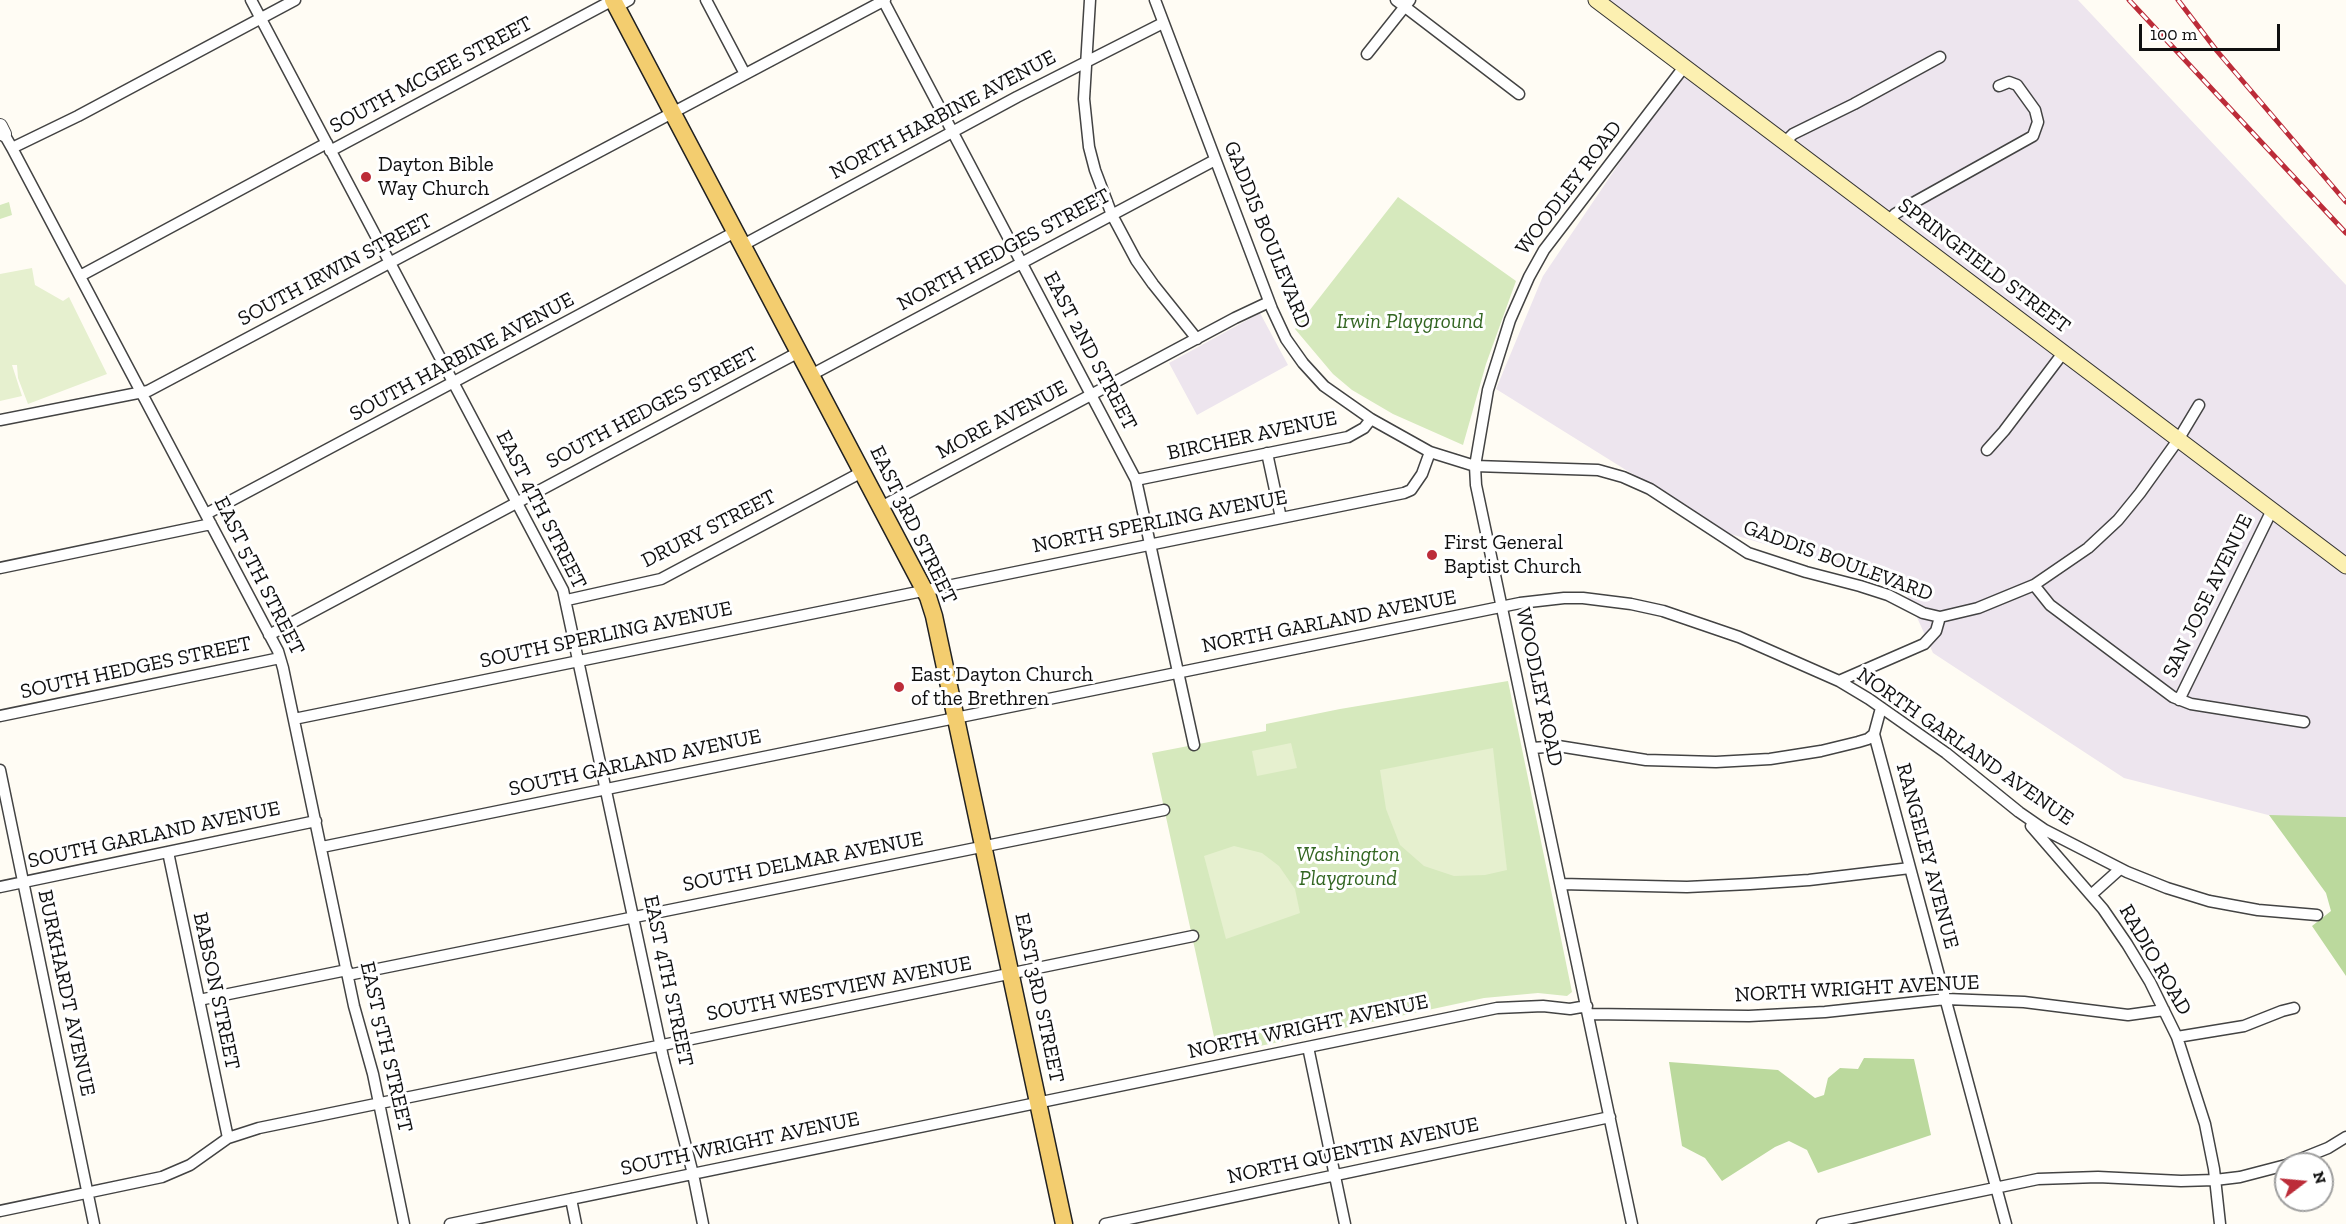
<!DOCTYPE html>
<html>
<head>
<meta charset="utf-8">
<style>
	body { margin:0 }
	#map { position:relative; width:2346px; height:1224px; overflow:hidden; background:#fffcf4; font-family:"Zilla Slab",serif }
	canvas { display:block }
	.north { position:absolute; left:2274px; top:1152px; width:60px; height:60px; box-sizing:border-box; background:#fff; border:2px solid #9f9f9f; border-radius:50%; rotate:74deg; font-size:16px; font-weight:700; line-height:24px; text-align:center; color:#101010 }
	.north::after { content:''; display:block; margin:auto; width:21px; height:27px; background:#bc2c39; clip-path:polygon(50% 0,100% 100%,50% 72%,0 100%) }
	.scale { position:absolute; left:2139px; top:24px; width:141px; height:27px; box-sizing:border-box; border:3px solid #101010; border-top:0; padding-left:8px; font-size:18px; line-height:21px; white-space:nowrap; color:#101010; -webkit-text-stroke:4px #fff; paint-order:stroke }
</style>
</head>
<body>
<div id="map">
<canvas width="2346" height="1224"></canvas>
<div class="north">N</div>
<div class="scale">100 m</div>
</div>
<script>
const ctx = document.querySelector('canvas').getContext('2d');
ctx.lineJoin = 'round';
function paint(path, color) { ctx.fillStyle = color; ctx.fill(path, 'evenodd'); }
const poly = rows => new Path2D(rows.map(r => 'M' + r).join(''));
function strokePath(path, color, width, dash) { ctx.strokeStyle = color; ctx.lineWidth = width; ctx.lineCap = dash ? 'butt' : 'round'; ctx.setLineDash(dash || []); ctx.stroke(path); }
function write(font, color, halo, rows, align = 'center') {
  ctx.font = font + ' "Zilla Slab",serif'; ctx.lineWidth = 6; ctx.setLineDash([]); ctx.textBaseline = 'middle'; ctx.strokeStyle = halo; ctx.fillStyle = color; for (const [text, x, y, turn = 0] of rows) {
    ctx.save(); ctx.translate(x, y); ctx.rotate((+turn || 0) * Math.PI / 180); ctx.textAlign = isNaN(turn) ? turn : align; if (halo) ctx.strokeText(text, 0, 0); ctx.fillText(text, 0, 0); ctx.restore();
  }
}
const industrial = poly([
	[1598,0,2078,0,2346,285,2346,878,2311,826,2124,778,1933,653,1902,584,1727,533,1496,389,1543,276,1684,67],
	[1260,313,1288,365,1197,415,1169,363]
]);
const green = poly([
	[1398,197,1516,281,1486,364,1463,445,1393,414,1352,390,1333,374,1295,329],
	[9,202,12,215,0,219,0,205],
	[1508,681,1572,992,1567,996,1538,993,1484,998,1218,1055,1152,753,1266,731,1266,724,1340,709]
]);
const forest = poly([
	[2269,815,2346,817,2346,976,2312,926,2331,911,2326,893],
	[1864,1058,1914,1059,1931,1135,1818,1173,1807,1150,1789,1141,1775,1147,1722,1181,1705,1158,1682,1146,1669,1062,1778,1070,1815,1098,1824,1095,1828,1078,1840,1068,1858,1069]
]);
const pitch = poly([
	[32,268,35,285,63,301,69,297,107,374,28,404,18,378,17,365,12,365,22,396,0,401,0,274],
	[1291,743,1297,768,1257,776,1252,751],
	[1493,748,1507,870,1485,875,1454,876,1424,866,1400,845,1386,809,1380,770],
	[1234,846,1262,853,1279,866,1295,889,1300,913,1226,939,1204,856]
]);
const minor = poly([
	[251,0,563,590,663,1057,693,1174,703,1224],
	[706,0,745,74],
	[883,0,1136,480,1194,745],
	[1090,0,1084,99,1089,147,1095,170,1112,215,1136,260,1153,284,1197,339],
	[1155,0,1272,309,1286,339,1303,363,1324,386,1371,419,1430,452,1475,466,1598,470,1623,477,1650,489,1748,553,1806,572,1860,586,1888,595,1923,613,1940,617,1978,608,2034,585,2088,548,2118,520,2140,493,2178,440,2199,405],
	[1396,0,1519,94],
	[617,7,629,0],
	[1367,54,1410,0],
	[0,135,4,134,12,148,278,651,283,668,354,1006,373,1074,404,1224],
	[1784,143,1793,134,1854,104,1940,57],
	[12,148,78,116,295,0],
	[330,151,613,0],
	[1889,221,1895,214,1913,203,2033,136,2038,122,2035,110,2017,85,2009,82,1999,86],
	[743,245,1017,97,1163,23],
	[80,276,327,143],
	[811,375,1215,160],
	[0,420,148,391,885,0],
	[1987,450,2004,431,2063,353],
	[1267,453,1281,518],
	[1136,480,1348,437,1364,428,1371,419],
	[881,507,1235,318,1269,302],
	[206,514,735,232],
	[0,568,211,524],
	[2034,585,2050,605,2173,697,2191,704,2304,722],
	[567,600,661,579,862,472],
	[269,635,799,352],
	[1839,681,1924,644,1936,631,1940,617],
	[2179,700,2272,510],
	[1881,708,1874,734,2006,1224],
	[0,716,280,658],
	[294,719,1404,493,1411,490,1422,474,1430,452],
	[1533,748,1558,746,1646,760,1716,762,1770,759,1821,751,1858,742,1868,739,1874,734],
	[0,770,94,1224],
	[2031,826,2103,909,2127,944,2150,982,2177,1037,2205,1124,2214,1169,2220,1224],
	[322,847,1520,603,1564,598,1583,598,1631,604,1663,611,1739,637,1839,681,1869,699,1946,753,2019,812,2045,830,2127,872,2167,888,2209,901,2258,910,2317,915],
	[168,852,228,1138],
	[1561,884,1687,887,1750,884,1809,880,1910,868],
	[0,887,316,821],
	[2091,895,2120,869],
	[348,975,1164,810],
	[199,1000,347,970],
	[1588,1014,1749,1016,1825,1012,1946,999,2024,1002,2128,1015,2164,1010],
	[2177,1037,2244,1026,2282,1011,2294,1008],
	[1308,1047,1345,1224],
	[2288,1164,2328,1148,2346,1137],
	[571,1199,576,1224],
	[0,1211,162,1177,190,1165,228,1138,259,1128,1193,936],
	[450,1224,1497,1008,1543,1006,1570,1009,1587,1006],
	[1105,1224,1610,1117],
	[1632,1224,1476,485,1475,466,1488,390,1510,320,1529,277,1544,250,1684,67],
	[1822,1224,2038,1179,2098,1177,2181,1181,2215,1180,2240,1177,2286,1165]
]);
const tertiary = poly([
	[0,126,4,134]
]);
const secondary = poly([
	[1596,0,2346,566]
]);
const primary = poly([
	[613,0,928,597,934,616,1064,1224]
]);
const rail = poly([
	[2129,0,2346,233],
	[2178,0,2217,51,2346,202]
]);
const markers = [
	[366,177,6,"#bc2c39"],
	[1432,555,6,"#bc2c39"],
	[899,687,6,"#bc2c39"]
];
const streetNames = [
	["SOUTH MCGEE STREET",431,75,-28],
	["NORTH HARBINE AVENUE",943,115,-28],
	["WOODLEY ROAD",1569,188,-53],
	["GADDIS BOULEVARD",1267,235,68],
	["NORTH HEDGES STREET",1004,250,-28],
	["SPRINGFIELD STREET",1984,266,37],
	["SOUTH IRWIN STREET",335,270,-28],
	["EAST 2ND STREET",1090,351,62],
	["SOUTH HARBINE AVENUE",462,357,-28],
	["SOUTH HEDGES STREET",652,408,-28],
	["MORE AVENUE",1002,420,-28],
	["BIRCHER AVENUE",1252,436,-12],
	["EAST 4TH STREET",541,510,63],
	["NORTH SPERLING AVENUE",1160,522,-11],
	["EAST 3RD STREET",913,525,64],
	["DRURY STREET",709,529,-27],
	["GADDIS BOULEVARD",1838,561,20],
	["EAST 5TH STREET",259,576,63],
	["SAN JOSE AVENUE",2208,596,-64],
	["NORTH GARLAND AVENUE",1329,622,-11],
	["SOUTH SPERLING AVENUE",606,635,-12],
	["SOUTH HEDGES STREET",136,668,-12],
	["WOODLEY ROAD",1539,687,78],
	["NORTH GARLAND AVENUE",1965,747,35],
	["SOUTH GARLAND AVENUE",635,763,-12],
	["SOUTH GARLAND AVENUE",154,835,-12],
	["RANGELEY AVENUE",1927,856,75],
	["SOUTH DELMAR AVENUE",803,862,-11],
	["RADIO ROAD",2155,960,60],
	["EAST 4TH STREET",668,981,78],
	["SOUTH WESTVIEW AVENUE",839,989,-11],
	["NORTH WRIGHT AVENUE",1857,989,-3],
	["BABSON STREET",216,991,78],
	["BURKHARDT AVENUE",66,993,78],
	["EAST 3RD STREET",1039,998,78],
	["NORTH WRIGHT AVENUE",1308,1027,-12],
	["EAST 5TH STREET",386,1047,77],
	["SOUTH WRIGHT AVENUE",740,1144,-12],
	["NORTH QUENTIN AVENUE",1353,1151,-12]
];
const poiNames = [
	["Dayton Bible",378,165],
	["Way Church",378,189],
	["First General",1444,543],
	["Baptist Church",1444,567],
	["East Dayton Church",911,675],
	["of the Brethren",911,699]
];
const parkNames = [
	["Irwin Playground",1410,322],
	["Washington",1348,855],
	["Playground",1348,879]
];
paint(industrial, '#ede5ee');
paint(green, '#d6e9bd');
paint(forest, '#bbd99d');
paint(pitch, '#e6f0cf');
strokePath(minor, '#434343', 13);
strokePath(tertiary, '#434343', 16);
strokePath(secondary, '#323232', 17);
strokePath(primary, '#212121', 19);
strokePath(minor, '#fff', 10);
strokePath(tertiary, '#fff', 14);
strokePath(secondary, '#fcf0b1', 15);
strokePath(primary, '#f3cd6f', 16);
strokePath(rail, '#bc2c39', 5);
strokePath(rail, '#fff', 3, [9]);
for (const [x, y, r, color] of markers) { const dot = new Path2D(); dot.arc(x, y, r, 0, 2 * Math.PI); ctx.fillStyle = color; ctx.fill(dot); strokePath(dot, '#fff', 2); }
write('21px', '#101010', '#fff', streetNames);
write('21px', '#101010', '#fff', poiNames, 'left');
write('italic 21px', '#362', '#fff', parkNames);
</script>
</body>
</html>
